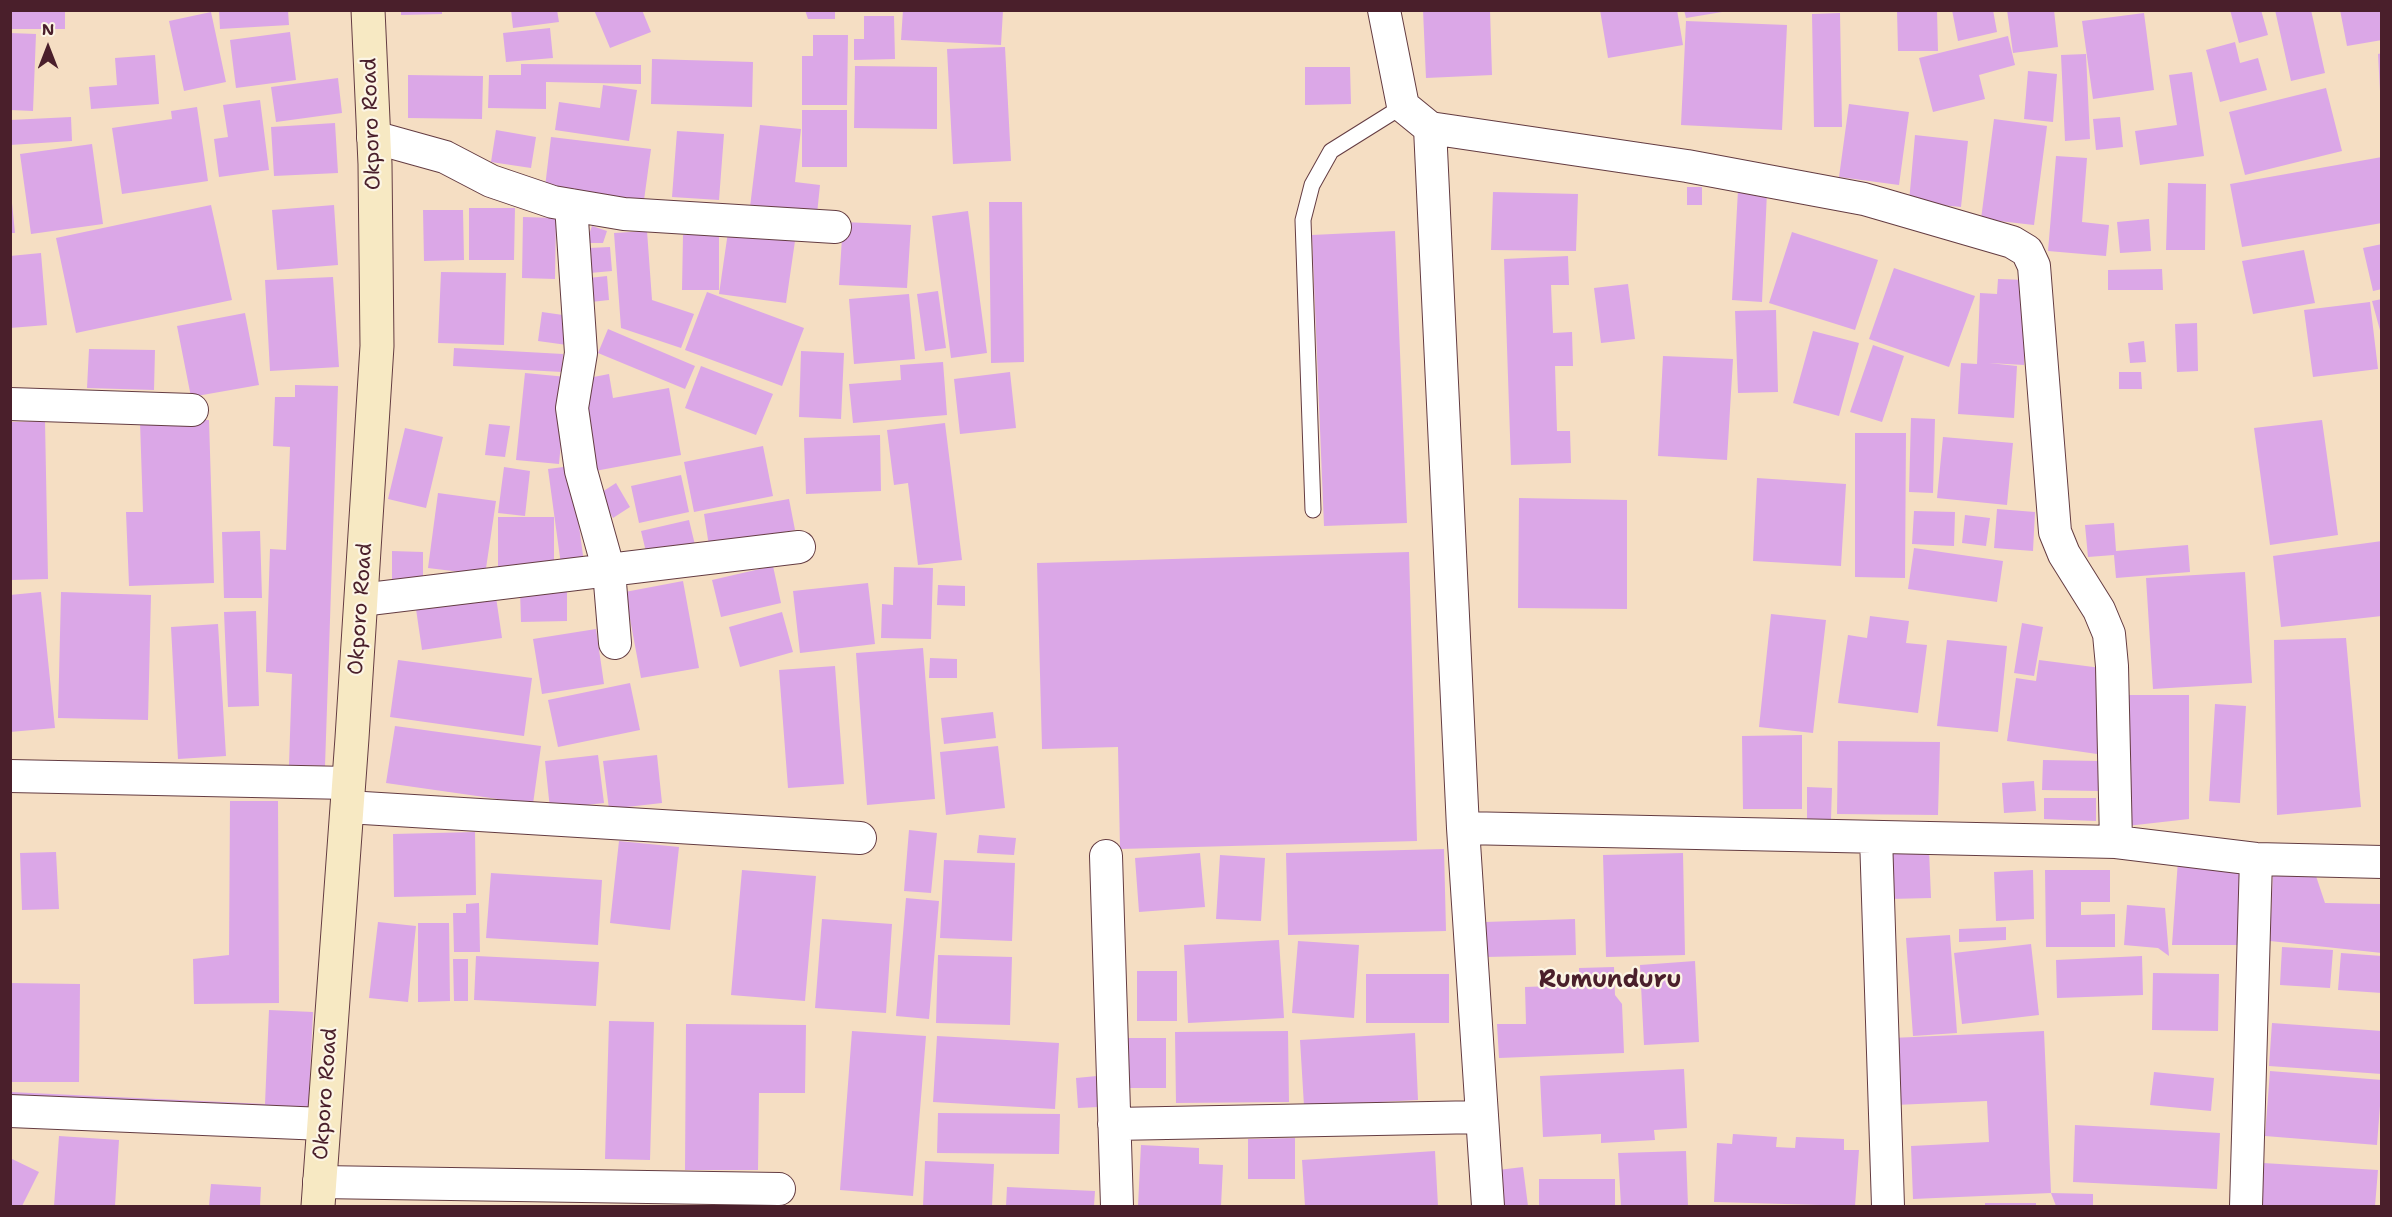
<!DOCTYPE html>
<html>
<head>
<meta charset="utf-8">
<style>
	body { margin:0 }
	#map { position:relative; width:2392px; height:1217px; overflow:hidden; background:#f5dec3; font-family:"Shantell Sans",sans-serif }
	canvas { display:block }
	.frame { position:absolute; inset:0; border:12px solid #4a1f2b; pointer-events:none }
	.north { position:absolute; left:18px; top:18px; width:60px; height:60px; -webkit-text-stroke:4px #fcf5e5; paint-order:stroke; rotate:0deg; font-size:16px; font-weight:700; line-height:24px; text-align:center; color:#4a1f2b }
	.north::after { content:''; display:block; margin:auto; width:21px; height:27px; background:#4a1f2b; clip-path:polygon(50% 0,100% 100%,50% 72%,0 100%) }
</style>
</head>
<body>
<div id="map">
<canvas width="2392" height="1217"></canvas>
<div class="frame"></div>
<div class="north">N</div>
</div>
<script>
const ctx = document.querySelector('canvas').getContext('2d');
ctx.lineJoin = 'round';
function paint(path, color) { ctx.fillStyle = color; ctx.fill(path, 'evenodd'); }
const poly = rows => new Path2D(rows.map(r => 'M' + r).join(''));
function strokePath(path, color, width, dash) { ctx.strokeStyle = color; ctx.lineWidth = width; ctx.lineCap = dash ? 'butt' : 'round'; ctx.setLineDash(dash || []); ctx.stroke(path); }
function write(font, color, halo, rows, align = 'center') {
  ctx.font = font + ' "Shantell Sans",sans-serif'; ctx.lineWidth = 4.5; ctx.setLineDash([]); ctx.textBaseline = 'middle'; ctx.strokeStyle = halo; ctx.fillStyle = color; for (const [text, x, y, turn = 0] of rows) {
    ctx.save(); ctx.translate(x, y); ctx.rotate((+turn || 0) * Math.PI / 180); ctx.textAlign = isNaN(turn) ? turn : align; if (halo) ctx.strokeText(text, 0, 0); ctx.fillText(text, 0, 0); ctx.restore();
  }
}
const building = poly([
	[10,10,65,10,65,29,10,29],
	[219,10,288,10,289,25,220,29],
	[401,10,442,10,442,14,401,15],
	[511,10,557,10,559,22,513,28],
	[594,10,642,10,651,32,610,48],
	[805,10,835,10,835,19,808,19],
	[903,10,1003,10,1001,45,901,40],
	[1423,10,1490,10,1492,75,1426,78],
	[1600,10,1677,10,1683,45,1608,58],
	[1684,10,1722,10,1722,12,1686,18],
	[1897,10,1937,10,1938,51,1898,51],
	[1952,10,1993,10,1997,32,1958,41],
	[2007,10,2054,10,2058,47,2013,53],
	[2230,10,2261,10,2268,35,2239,43],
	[2275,10,2311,10,2325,73,2291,81],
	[2340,10,2382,10,2382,40,2347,46],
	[211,12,226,82,184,91,169,21],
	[1840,13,1842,127,1814,127,1812,14],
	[2144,13,2154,90,2093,99,2082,21],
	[864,16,894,16,895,59,854,60,854,39,864,39],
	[1686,21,1787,25,1782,130,1681,125],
	[550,28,553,58,506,62,503,33],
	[290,32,296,80,236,88,230,40],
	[10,33,36,34,33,111,10,110],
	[813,35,848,35,847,105,802,105,802,56,813,56],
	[2008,36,2015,65,1979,75,1985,99,1933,112,1919,58],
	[2235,42,2240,63,2258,58,2267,90,2220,102,2206,50],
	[1005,47,1011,161,953,164,947,49],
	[2382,53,2382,91,2380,91,2378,54],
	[2086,54,2090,139,2065,141,2061,55],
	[155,55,159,104,91,109,89,87,117,85,115,58],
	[652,59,753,62,752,107,651,104],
	[521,64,641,65,641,84,546,82,546,109,488,108,489,75,521,75],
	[855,66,937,67,937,129,854,128],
	[1305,67,1350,67,1351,104,1305,105],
	[2028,71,2057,74,2053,122,2024,119],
	[2192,72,2204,156,2140,165,2135,131,2177,125,2169,75],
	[408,75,483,76,482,119,408,118],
	[338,78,342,113,276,122,271,87],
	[603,85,637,90,629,141,555,130,559,102,600,108],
	[2326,88,2342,151,2245,175,2229,112],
	[260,100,269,170,219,177,214,139,228,137,223,105],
	[1849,104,1909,112,1899,185,1839,177],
	[197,107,208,181,122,194,112,128,172,119,171,111],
	[802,110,847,110,847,167,802,167],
	[71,117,72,141,10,145,10,120],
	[2120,117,2123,147,2096,150,2093,119],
	[1994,119,2047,126,2034,225,1981,219],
	[335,123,338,173,274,176,271,127],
	[760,125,801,129,795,182,820,185,817,214,750,207],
	[496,130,536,137,531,168,491,162],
	[677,131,724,134,719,200,672,197],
	[1915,135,1968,141,1961,207,1909,202],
	[551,137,651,149,644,200,545,187],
	[92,144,103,224,31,234,20,154],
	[2056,156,2087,158,2082,222,2109,225,2106,256,2048,251],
	[2382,157,2382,223,2242,247,2230,184],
	[10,183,15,233,10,233],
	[2168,183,2206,184,2205,250,2166,250],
	[1687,187,1702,187,1702,205,1687,205],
	[1738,190,1767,192,1762,302,1732,300],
	[1493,192,1578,194,1576,251,1491,250],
	[989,202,1022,202,1024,362,991,363],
	[211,205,232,300,76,333,56,238],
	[334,205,338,265,277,270,272,210],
	[469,208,515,208,514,260,469,260],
	[423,210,463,210,464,260,424,261],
	[968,211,987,353,951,358,932,216],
	[523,217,556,218,555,279,522,278],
	[2149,219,2151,251,2120,253,2117,222],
	[843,222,911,225,907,288,839,285],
	[592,226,607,231,603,243,586,243],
	[647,231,652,300,694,314,681,348,621,328,614,233],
	[1395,231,1407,523,1324,526,1312,235],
	[728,232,795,241,786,303,719,294],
	[1792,232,1878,260,1855,330,1769,303],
	[683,235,719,235,719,290,682,290],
	[2382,244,2382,289,2373,291,2363,248],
	[610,247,612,271,590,273,589,248],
	[2304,250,2315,303,2253,314,2242,261],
	[41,253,47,325,10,328,10,256],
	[1568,256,1569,285,1551,285,1553,333,1572,332,1573,366,1555,366,1557,431,1570,431,1571,463,1511,465,1504,259],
	[1894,268,1975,296,1949,367,1869,339],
	[2162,269,2163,290,2108,290,2108,270],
	[441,272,506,273,504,345,438,343],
	[607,276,609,300,591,302,589,278],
	[333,277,339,367,270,371,265,280],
	[1998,279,2027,280,2024,365,1989,363,2017,366,2014,418,1958,414,1961,363,1977,364,1980,293,1997,294],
	[1628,284,1635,339,1601,343,1594,288],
	[938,291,946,348,925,351,917,294],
	[707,292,804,328,782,386,685,350],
	[909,294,915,359,854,364,849,299],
	[2382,299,2382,334,2381,334,2372,301],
	[2370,302,2378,369,2313,377,2304,310],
	[1776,310,1778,392,1738,393,1735,311],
	[542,312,570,316,567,345,538,341],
	[245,313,259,385,191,397,177,326],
	[2197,323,2198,371,2177,372,2175,324],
	[608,329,695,366,685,389,598,353],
	[1813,331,1859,343,1839,416,1793,403],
	[2144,341,2146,362,2130,363,2128,343],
	[1873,345,1904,356,1882,422,1850,412],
	[454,348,563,354,562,372,453,366],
	[89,349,155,350,154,390,87,388],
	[801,351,844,353,841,419,799,417],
	[1663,356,1733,359,1727,460,1658,456],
	[943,362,947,415,853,423,849,384,901,380,900,365],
	[701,366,773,394,756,435,685,408],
	[1010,372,1016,428,960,434,954,379],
	[2119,372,2141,372,2142,389,2119,389],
	[525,373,567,377,559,464,516,460],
	[609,374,613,398,669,388,681,455,595,471,578,380],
	[295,385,338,386,325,766,289,765,292,674,266,672,270,549,286,550,290,447,273,446,275,397,295,397],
	[1911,418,1935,419,1933,493,1909,492],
	[209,420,214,583,129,586,126,512,143,512,140,422],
	[2322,420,2338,535,2270,545,2254,428],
	[45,421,48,579,10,580,10,422],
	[945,423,962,560,918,565,908,483,894,485,887,430],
	[489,424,510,426,505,457,485,455],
	[405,428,443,437,426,508,388,499],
	[1855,433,1906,433,1905,578,1855,577],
	[880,435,881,491,806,494,804,438],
	[1943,437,2013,443,2007,505,1937,498],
	[763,446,773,496,694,512,684,462],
	[571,466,584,563,561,565,548,469],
	[504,467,530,471,525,516,498,513],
	[681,475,689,512,639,523,631,486],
	[1757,478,1846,484,1841,566,1753,561],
	[616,483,630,507,613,518,599,494],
	[438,493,496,501,485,575,428,568],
	[1519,498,1627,500,1627,609,1518,608],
	[789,499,795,530,709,546,704,514],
	[1997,509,2035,512,2033,551,1994,548],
	[1914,511,1955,512,1954,546,1912,544],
	[1965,515,1990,518,1986,546,1962,543],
	[498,517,554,517,554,568,498,568],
	[689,520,695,545,647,556,641,531],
	[2114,523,2116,551,2188,545,2190,572,2116,578,2114,555,2088,557,2085,525],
	[260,531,262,598,224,598,222,532],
	[2382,541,2382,616,2281,627,2273,556],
	[1914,548,2003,561,1997,602,1908,589],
	[392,551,423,552,423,580,392,580],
	[1409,552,1417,841,1120,849,1118,747,1042,749,1037,563],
	[773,566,781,603,721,617,712,580],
	[894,567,933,568,931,639,881,638,882,604,893,605],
	[2245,572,2252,683,2153,689,2146,578],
	[683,581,699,668,641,678,625,592],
	[868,583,875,644,800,653,793,591],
	[938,585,965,586,965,606,937,605],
	[567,589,567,621,521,622,520,591],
	[41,592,55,728,10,732,10,595],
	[61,592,151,595,148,720,58,718],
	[496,597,502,638,422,650,416,609],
	[256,611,259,706,228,707,224,612],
	[782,612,793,652,740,667,729,627],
	[1771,614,1826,620,1813,733,1759,727],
	[1870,616,1909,621,1906,643,1927,645,1918,713,1838,703,1848,635,1867,638],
	[2022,623,2043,627,2034,676,2014,673],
	[218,624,226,756,178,759,171,627],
	[596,629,604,684,542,694,533,639],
	[2346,638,2361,807,2277,815,2274,640],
	[1947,640,2007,646,1998,732,1937,726],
	[923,648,935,799,867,805,856,653],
	[930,658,957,659,957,678,929,678],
	[398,660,532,678,524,736,390,717],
	[2039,660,2109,669,2097,754,2007,741,2016,678,2036,681],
	[835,666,844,784,788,788,779,670],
	[630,683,640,730,558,747,548,700],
	[2123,695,2189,695,2189,819,2127,826],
	[2215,704,2246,706,2240,803,2209,801],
	[993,712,996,738,944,744,941,718],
	[395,726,541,746,533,804,386,783],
	[1802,735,1802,809,1743,809,1742,736],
	[1838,741,1940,742,1938,815,1837,814],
	[998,746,1005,808,946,815,940,752],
	[598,755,604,803,550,809,545,761],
	[657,755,662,803,609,809,603,761],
	[2043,760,2099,761,2098,791,2042,790],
	[2034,781,2036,811,2004,813,2002,783],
	[1807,787,1832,788,1831,819,1807,819],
	[2044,798,2096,798,2096,821,2044,819],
	[230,801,278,801,279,1003,194,1004,193,959,229,955],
	[909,830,937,833,931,893,904,891],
	[475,832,476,895,394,897,393,834],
	[979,835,1016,838,1014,855,977,853],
	[619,841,679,847,670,930,610,923],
	[1444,849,1446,931,1288,935,1286,853],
	[1929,850,1931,898,1889,899,1887,852],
	[56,852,59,909,22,910,20,853],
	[1200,853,1205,907,1139,912,1135,858],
	[1683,853,1685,955,1606,957,1603,855],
	[1220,855,1265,858,1261,921,1216,919],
	[944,860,1015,863,1012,941,940,938],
	[2178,860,2243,861,2239,945,2172,945],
	[2312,864,2325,903,2382,904,2382,953,2270,941,2273,871],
	[742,870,816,876,805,1001,731,995],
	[2033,870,2034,919,1996,921,1994,872],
	[2045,870,2110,870,2110,902,2081,902,2081,915,2115,914,2115,947,2046,947],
	[491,873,602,880,598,945,486,938],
	[906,898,939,901,929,1019,896,1016],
	[479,903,480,952,454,952,453,913,466,913,466,904],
	[2127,905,2165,908,2169,956,2158,948,2124,945],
	[822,919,892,924,886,1013,815,1008],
	[1575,919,1576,955,1486,957,1485,922],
	[378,922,416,926,408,1002,369,998],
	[418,923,449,923,450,1001,418,1002],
	[2006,927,2006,940,1959,942,1959,929],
	[1950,935,1957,1033,1913,1036,1906,938],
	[1279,940,1284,1018,1188,1023,1184,945],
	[1298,941,1359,945,1354,1018,1292,1013],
	[2031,944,2039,1015,1962,1024,1954,953],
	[2282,947,2333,950,2330,988,2280,985],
	[2341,953,2382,956,2382,993,2338,990],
	[938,955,1012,957,1010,1025,936,1023],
	[476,956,599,962,596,1006,474,1000],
	[2142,956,2143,995,2057,998,2056,960],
	[453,959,468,959,468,1001,454,1001],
	[1695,961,1699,1042,1644,1045,1640,965],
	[1614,967,1615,995,1622,1004,1624,1053,1499,1058,1497,1024,1526,1024,1525,987,1579,985,1579,968],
	[1137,971,1177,971,1177,1021,1137,1021],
	[2153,973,2219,974,2218,1031,2152,1030],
	[1366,974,1449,974,1449,1023,1366,1023],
	[10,983,80,984,79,1082,10,1082],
	[269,1010,313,1012,308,1117,10,1103,10,1092,265,1104],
	[609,1021,654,1022,650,1160,605,1159],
	[2272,1023,2382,1031,2382,1074,2269,1066],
	[686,1024,806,1025,805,1093,759,1093,758,1170,685,1170],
	[852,1031,926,1036,913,1196,840,1190],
	[1288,1031,1289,1102,1176,1103,1175,1032],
	[2044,1031,2051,1193,1913,1199,1911,1146,1989,1142,1987,1101,1895,1105,1892,1038],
	[1415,1033,1418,1100,1304,1106,1300,1040],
	[937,1036,1059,1043,1055,1109,933,1102],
	[1126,1038,1166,1038,1166,1088,1126,1088],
	[1684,1069,1687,1128,1654,1130,1655,1140,1601,1143,1601,1134,1543,1137,1540,1076],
	[2270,1071,2382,1080,2377,1145,2265,1136],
	[2154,1072,2214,1078,2211,1111,2150,1105],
	[1097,1076,1098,1107,1078,1108,1076,1078],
	[938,1113,1060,1114,1059,1154,937,1153],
	[2075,1125,2220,1133,2217,1189,2073,1182],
	[1733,1134,1777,1137,1776,1147,1795,1148,1796,1137,1844,1139,1844,1150,1859,1150,1855,1206,1714,1202,1717,1143,1732,1144],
	[59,1136,119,1140,115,1206,54,1206],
	[1295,1138,1295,1179,1248,1179,1248,1139],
	[1141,1145,1199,1148,1199,1164,1223,1165,1221,1206,1138,1206],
	[1435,1151,1438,1206,1305,1206,1302,1160],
	[1686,1151,1688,1206,1621,1206,1618,1153],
	[10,1158,39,1172,22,1206,10,1206],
	[925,1161,994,1164,992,1206,923,1206],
	[2263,1163,2378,1170,2375,1206,2261,1206],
	[1523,1167,1528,1206,1503,1206,1498,1170],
	[1539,1179,1615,1179,1615,1206,1539,1206],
	[211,1184,261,1187,260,1206,209,1206],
	[1007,1187,1095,1191,1094,1206,1006,1206],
	[2051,1193,2093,1194,2093,1206,2056,1206],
	[1985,1203,2036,1203,2036,1206,1985,1206]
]);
const service = poly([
	[1313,510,1303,220,1312,185,1331,151,1403,106]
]);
const minor = poly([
	[1384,10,1403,106,1430,128,1687,166,1864,199,2012,242,2027,251,2034,266,2055,532,2064,554,2099,610,2109,634,2112,666,2116,842],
	[1430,128,1463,828,1488,1206],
	[373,137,445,157,491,181,553,202,624,214,835,227],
	[571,205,581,353,572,408,581,471,609,571,615,643],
	[10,404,192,410],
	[361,600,799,547],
	[10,776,349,783],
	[347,807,860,838],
	[1463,828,2116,842,2256,859,2382,862],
	[1876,837,1888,1206],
	[1106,856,1117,1206],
	[10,1111,324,1124],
	[1114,1124,1482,1117],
	[319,1182,779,1189],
	[2246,1206,2256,859]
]);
const secondary = poly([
	[318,1206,352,738,377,346,375,164,368,10]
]);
const streetNames = [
	["Okporo Road",372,124,-92],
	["Okporo Road",361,609,-86],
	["Okporo Road",326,1094,-86]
];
const quarterNames = [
	["Rumunduru",1610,981]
];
paint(building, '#dba7e7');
strokePath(service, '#643c42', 17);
strokePath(minor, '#643c42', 34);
strokePath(secondary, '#643c42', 35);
strokePath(service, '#fff', 15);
strokePath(minor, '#fff', 32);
strokePath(secondary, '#f7e9c3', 33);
write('21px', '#4a1f2b', '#fcf5e5', streetNames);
write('bold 24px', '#4a1f2b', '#fcf5e5', quarterNames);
</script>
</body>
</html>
